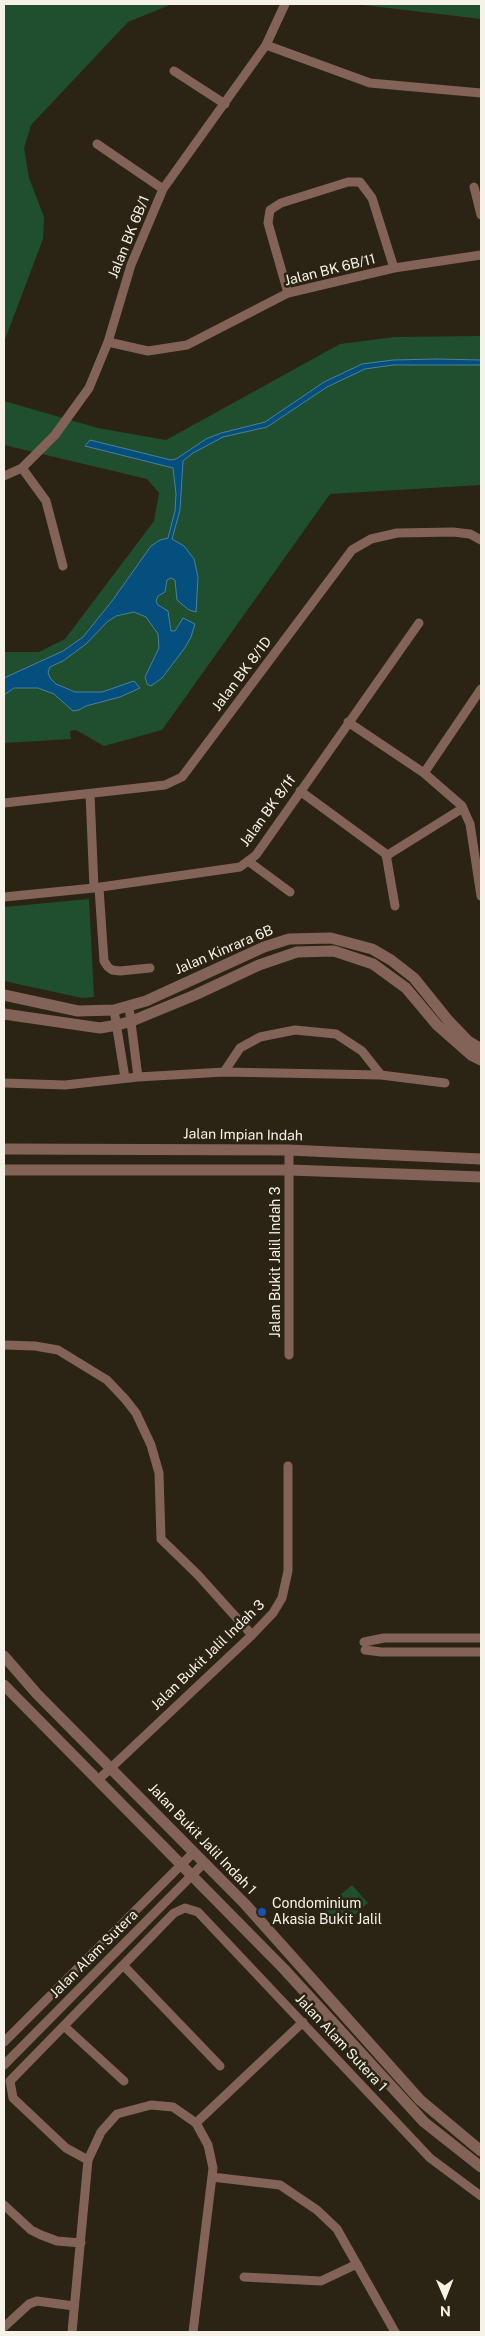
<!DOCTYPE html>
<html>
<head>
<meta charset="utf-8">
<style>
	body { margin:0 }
	#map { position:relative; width:485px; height:2336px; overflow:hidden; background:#2b2313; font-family:"Public Sans",sans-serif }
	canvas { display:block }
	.frame { position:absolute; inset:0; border:5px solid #f7f2e8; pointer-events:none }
	.north { position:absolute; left:420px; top:2271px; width:50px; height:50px; -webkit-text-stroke:4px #2b2313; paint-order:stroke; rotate:179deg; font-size:14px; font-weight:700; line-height:20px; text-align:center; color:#f7f2e8 }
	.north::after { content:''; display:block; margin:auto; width:18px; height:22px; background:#f7f2e8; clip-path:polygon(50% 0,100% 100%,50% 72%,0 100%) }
</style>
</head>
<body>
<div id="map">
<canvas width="485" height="2336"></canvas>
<div class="frame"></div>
<div class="north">N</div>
</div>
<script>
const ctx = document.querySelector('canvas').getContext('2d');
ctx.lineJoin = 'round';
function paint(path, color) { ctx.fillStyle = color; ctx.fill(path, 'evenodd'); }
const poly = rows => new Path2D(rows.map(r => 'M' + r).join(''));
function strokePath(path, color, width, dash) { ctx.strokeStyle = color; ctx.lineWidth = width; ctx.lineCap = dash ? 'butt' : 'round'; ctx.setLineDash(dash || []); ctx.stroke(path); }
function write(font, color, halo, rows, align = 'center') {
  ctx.font = font + ' "Public Sans",sans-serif'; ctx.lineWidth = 5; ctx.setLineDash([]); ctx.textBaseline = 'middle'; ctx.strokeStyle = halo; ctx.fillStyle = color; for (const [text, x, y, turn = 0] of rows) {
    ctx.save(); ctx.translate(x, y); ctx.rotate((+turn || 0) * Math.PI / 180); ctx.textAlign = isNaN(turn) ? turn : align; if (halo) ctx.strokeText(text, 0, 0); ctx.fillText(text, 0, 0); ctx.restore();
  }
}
const green = poly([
	[4,4,172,4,128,22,31,125,24,148,29,178,44,217,43,239,4,342],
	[355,4,481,4,481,19],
	[481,336,481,485,330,494,162,730,104,746,76,730,70,731,71,739,4,743,4,652,39,652,65,639,154,521,159,493,147,479,4,445,4,401,98,428,166,440,340,344,395,337],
	[89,899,94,997,82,998,4,981,4,907],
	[352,1885,368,1903,340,1927,324,1909]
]);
const water = poly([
	[437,359,481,360,481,365,393,365,365,369,327,387,267,427,223,437,193,453,183,461,180,510,172,539,184,546,194,559,198,577,196,612,189,610,177,600,175,580,171,578,167,580,165,592,158,596,156,601,158,605,168,611,171,631,175,631,183,618,195,624,191,637,184,649,162,678,155,683,151,686,147,684,145,677,159,648,158,634,146,617,134,612,116,616,107,622,86,644,63,661,50,667,48,672,50,678,56,684,75,692,102,692,134,681,140,688,120,697,86,706,79,710,73,711,54,694,38,688,14,688,4,695,4,678,63,651,83,637,112,601,151,546,160,540,168,538,175,511,176,494,173,468,85,446,90,440,171,460,176,459,206,439,221,433,265,422,324,382,362,364,393,360,437,359]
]);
const minor = poly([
	[266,45,370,83,481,93],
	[174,71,225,104],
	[97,144,163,189],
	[474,187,481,215],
	[288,293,268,223,270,210,281,203,348,182,360,182,372,198,394,268],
	[108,342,148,351,187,345,288,293,394,268,481,255],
	[22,468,46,501,63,566],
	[4,476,22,468,55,435,89,388,108,342,131,265,163,189,266,45,285,4],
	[348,722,424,773,462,806,470,824,481,896],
	[424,773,481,689],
	[300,791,386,854,395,906],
	[90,794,94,888],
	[4,803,165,785,182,777,352,550,371,539,397,533,453,532,470,534,481,540],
	[386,856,463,808],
	[248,861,290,892],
	[99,888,104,961,108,967,112,970,120,971,150,968],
	[4,897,94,888,240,867,256,855,419,623],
	[129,1007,138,1077],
	[114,1010,125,1078],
	[224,1072,240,1048,260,1037,295,1030,336,1034,362,1051,381,1075],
	[4,1083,65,1085,138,1077,224,1072,381,1075,445,1083],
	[4,1345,35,1346,58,1350,107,1380,125,1399,136,1413,151,1445,159,1473,161,1539,198,1575,252,1635],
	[289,1355,289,1150],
	[364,1642,384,1638,481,1638],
	[365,1650,381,1652,481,1652],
	[98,1780,252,1635,273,1613,282,1598,288,1571,288,1466],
	[123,1965,220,2066],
	[64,2026,124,2081],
	[4,2042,193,1853],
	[4,2065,204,1863],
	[196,2123,303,2022],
	[88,2160,66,2148,13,2098,10,2081,174,1913,185,1908,198,1912,430,2158,481,2196],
	[212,2177,280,2185,317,2210,337,2229,395,2332],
	[4,2205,31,2230,41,2235,57,2241,81,2243],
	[244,2277,321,2281,357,2264],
	[4,2327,29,2304,37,2301,74,2306],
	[72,2332,88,2160,101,2132,117,2114,151,2105,173,2107,196,2123,208,2145,213,2168,193,2332]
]);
const tertiary = poly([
	[4,995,78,1011,114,1010,146,1001,264,947,289,939,331,938,372,949,391,960,414,978,447,1019,468,1041,481,1049],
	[4,1014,100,1028,117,1025,132,1021,195,995,259,965,297,952,334,951,373,964,406,988,437,1025,471,1055,481,1060],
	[4,1149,289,1150,481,1159],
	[4,1170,290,1170,481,1177],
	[4,1656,37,1694,245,1904,420,2100,481,2151],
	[4,1685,284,1969,424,2122,481,2167]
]);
const markers = [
	[262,1912,5,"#1a4fb4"]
];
const streetNames = [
	["Jalan BK 6B/1",129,237,-68],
	["Jalan BK 6B/11",330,270,-14],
	["Jalan BK 8/1D",242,674,-53],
	["Jalan BK 8/1f",268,811,-54],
	["Jalan Kinrara 6B",224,950,-23],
	["Jalan Impian Indah",243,1135,1],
	["Jalan Bukit Jalil Indah 3",276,1262,-90],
	["Jalan Bukit Jalil Indah 3",208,1655,-44],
	["Jalan Bukit Jalil Indah 1",202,1839,46],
	["Jalan Alam Sutera",94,1954,-45],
	["Jalan Alam Sutera 1",341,2043,47]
];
const poiNames = [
	["Condominium",272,1904],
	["Akasia Bukit Jalil",272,1920]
];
paint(green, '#204f2f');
paint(water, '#044f7e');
strokePath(water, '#4d809e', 1);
strokePath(minor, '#836357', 9);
strokePath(tertiary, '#836357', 11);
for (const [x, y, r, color] of markers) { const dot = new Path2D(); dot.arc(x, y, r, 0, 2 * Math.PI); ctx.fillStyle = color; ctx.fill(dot); strokePath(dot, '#2b2313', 2); }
write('14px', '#f7f2e8', '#2b2313', streetNames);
write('14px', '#f7f2e8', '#2b2313', poiNames, 'left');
</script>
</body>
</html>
